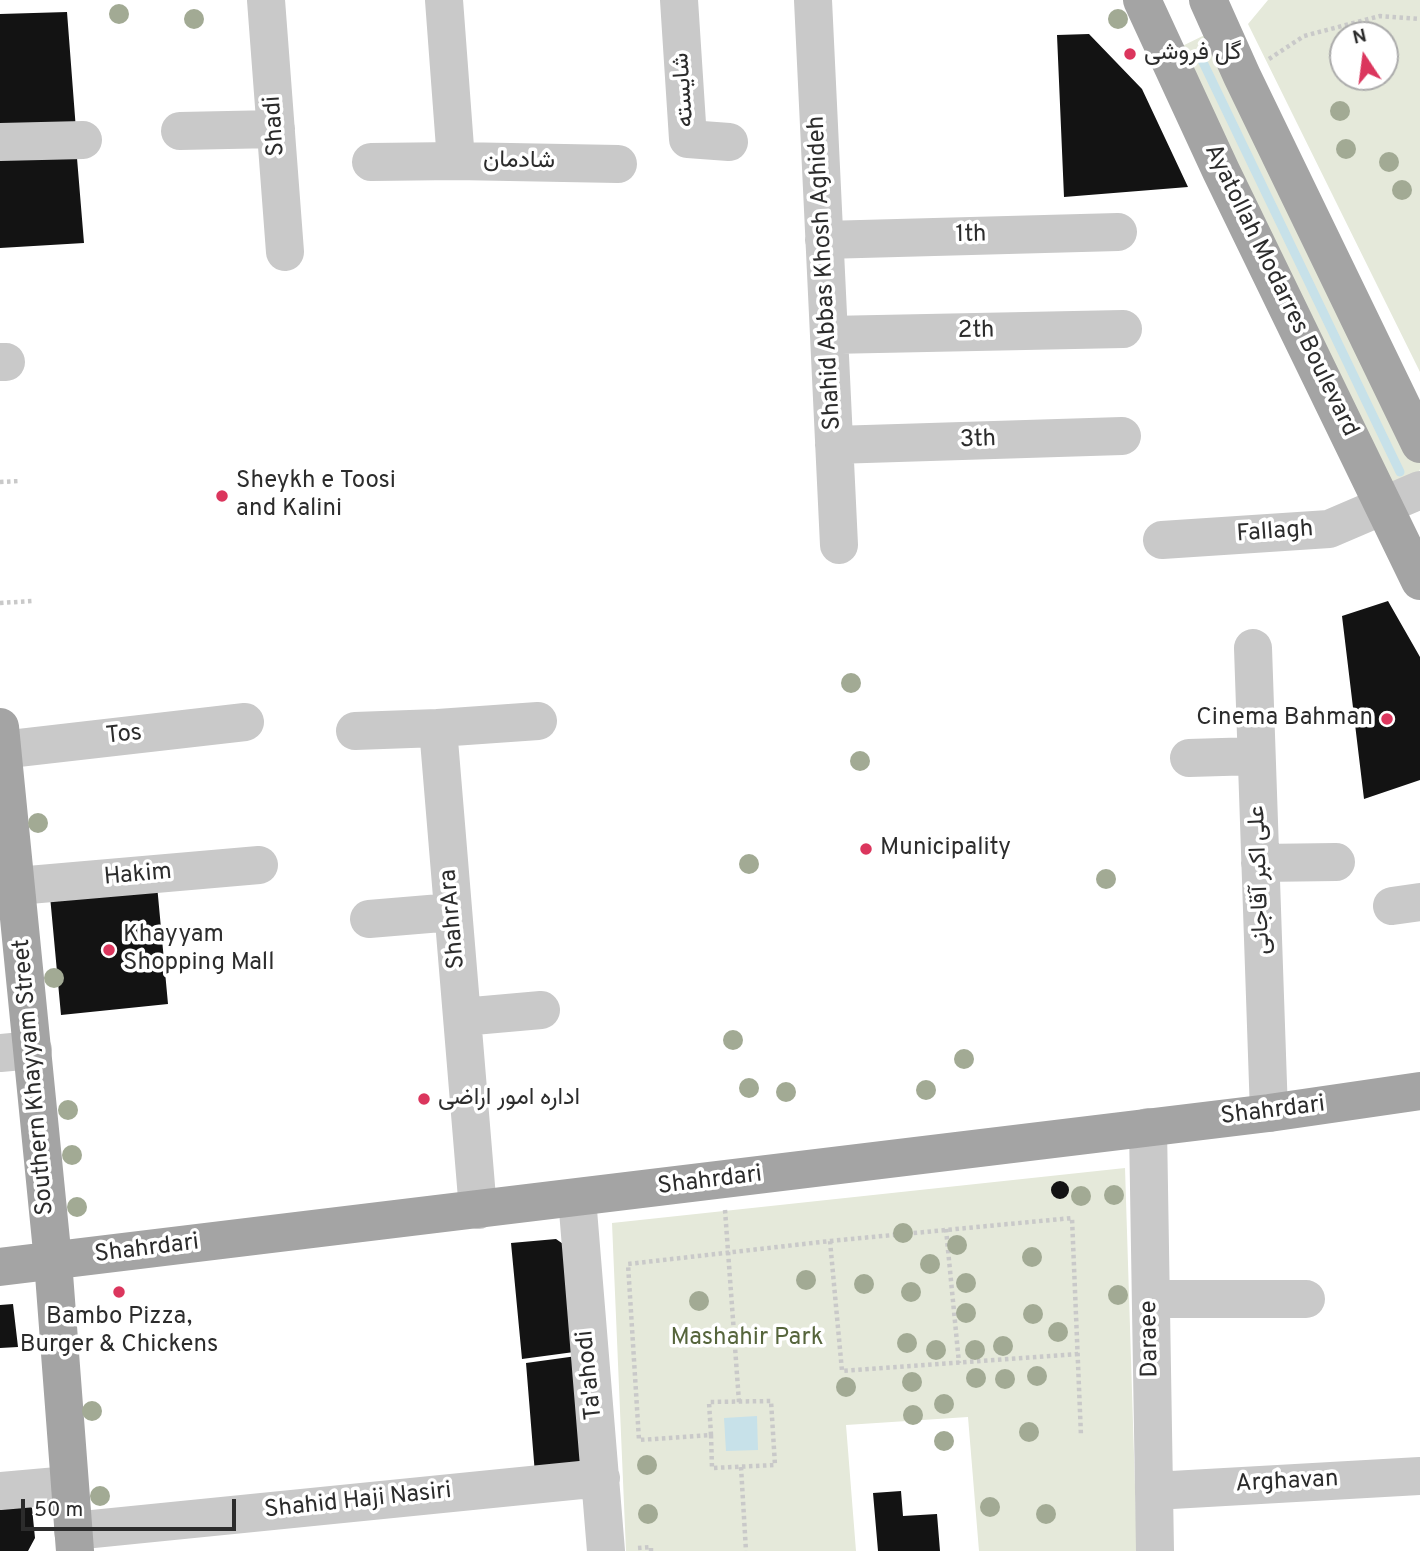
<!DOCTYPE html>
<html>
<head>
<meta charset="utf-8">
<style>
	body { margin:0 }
	#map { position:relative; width:1420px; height:1551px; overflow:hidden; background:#fff; font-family:Overpass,sans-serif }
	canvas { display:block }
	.north { position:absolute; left:1329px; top:21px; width:70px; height:70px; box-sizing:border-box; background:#fff; border:2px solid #ababab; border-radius:50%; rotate:347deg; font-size:19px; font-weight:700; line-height:28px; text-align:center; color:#2c2c2c }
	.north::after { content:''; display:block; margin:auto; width:24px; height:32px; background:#db365d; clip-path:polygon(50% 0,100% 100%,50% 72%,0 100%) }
	.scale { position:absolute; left:21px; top:1499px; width:215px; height:32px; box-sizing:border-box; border:4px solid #2c2c2c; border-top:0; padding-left:9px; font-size:21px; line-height:24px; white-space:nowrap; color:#2c2c2c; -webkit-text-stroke:5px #fff; paint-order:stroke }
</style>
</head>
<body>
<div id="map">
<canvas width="1420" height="1551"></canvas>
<div class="north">N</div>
<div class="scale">50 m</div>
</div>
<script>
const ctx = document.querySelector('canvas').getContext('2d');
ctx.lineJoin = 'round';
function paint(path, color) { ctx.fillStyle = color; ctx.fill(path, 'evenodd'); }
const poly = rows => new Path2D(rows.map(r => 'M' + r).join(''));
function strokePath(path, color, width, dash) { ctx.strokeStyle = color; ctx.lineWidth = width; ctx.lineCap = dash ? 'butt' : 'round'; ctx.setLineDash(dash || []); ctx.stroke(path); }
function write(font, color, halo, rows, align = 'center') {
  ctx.font = font + ' Overpass,Vazirmatn,sans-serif'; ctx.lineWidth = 7; ctx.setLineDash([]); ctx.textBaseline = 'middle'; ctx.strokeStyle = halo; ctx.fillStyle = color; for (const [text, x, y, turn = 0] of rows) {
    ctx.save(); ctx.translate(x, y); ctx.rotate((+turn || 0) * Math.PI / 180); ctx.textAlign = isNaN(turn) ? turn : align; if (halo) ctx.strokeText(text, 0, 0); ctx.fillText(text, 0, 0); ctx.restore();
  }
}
const green = poly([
	[1268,0,1420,0,1420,372,1248,24],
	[1343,35,1385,35,1385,77,1343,77],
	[1219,28,1420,444,1420,469,1417,478,1390,487,1166,54],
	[1125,1168,1137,1551,979,1551,968,1417,846,1425,856,1551,626,1551,612,1223]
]);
const water = poly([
	[757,1416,758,1450,726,1451,724,1418]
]);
const stream = poly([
	[1200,56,1400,472]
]);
const building = poly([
	[67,12,76,130,0,133,0,14],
	[1089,34,1142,89,1188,187,1064,197,1057,35],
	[76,146,84,243,0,248,0,149],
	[1388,601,1420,657,1420,780,1364,799,1342,616],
	[157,885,168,1004,61,1015,50,896],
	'1051 1190a9 9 0 1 1 18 0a9 9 0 1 1-18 0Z',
	[556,1239,566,1246,574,1352,522,1359,511,1243],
	[13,1304,18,1347,0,1348,0,1305],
	[584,1355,589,1470,535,1474,526,1363],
	[901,1491,903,1516,937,1514,940,1551,878,1551,873,1493],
	[0,1496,27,1502,32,1508,35,1538,28,1551,0,1551]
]);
const path = poly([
	[1269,59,1304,36,1380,16,1420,19],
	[0,482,20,481],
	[0,603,33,601],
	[725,1210,739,1402],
	[946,1229,959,1363],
	[830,1241,1072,1218,1081,1436],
	[711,1435,712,1468,775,1465,771,1401,709,1402,711,1435,639,1440,628,1264,830,1241,842,1371,1079,1354],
	[741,1467,746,1551],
	[638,1548,651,1547,651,1551]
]);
const minor = poly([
	[266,0,285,252],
	[444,0,456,161,618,164],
	[679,0,688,139,729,142],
	[813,0,839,545],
	[180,131,276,129],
	[0,142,83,140],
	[371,162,456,161],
	[824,240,1118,232],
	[829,335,1123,329],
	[0,362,6,362],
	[834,445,1122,436],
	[1162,540,1329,529,1420,490],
	[1253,648,1269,1113],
	[355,731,438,728],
	[0,750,245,722],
	[1189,758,1256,756],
	[1260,863,1336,862],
	[17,886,259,865],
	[1392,906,1420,902],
	[369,919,453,912],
	[462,1017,541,1010],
	[0,1053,33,1050],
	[1148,1127,1155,1551],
	[577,1198,606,1551],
	[478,1210,438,728,538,721],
	[1151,1299,1306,1299],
	[0,1491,69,1485],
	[1154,1491,1420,1476],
	[73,1531,601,1478]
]);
const major = poly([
	[1142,0,1221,171,1420,581],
	[1208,0,1242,76,1420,444],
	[0,727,53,1261,75,1551],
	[0,1267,1269,1113,1420,1091]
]);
const trees = [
	[119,14],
	[194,19],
	[1118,19],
	[1340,111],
	[1346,149],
	[1389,162],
	[1402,190],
	[851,683],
	[860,761],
	[38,823],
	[749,864],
	[1106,879],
	[54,978],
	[733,1040],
	[964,1059],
	[749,1088],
	[926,1090],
	[786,1092],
	[68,1110],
	[72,1155],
	[1114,1195],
	[1081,1196],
	[77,1207],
	[903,1233],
	[957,1245],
	[1032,1257],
	[930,1264],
	[806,1280],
	[966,1283],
	[864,1284],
	[911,1292],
	[1118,1295],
	[699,1301],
	[966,1313],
	[1033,1314],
	[1058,1332],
	[907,1343],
	[1003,1346],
	[936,1350],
	[975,1350],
	[1037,1376],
	[976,1378],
	[1005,1379],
	[912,1382],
	[846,1387],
	[944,1404],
	[92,1411],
	[913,1415],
	[1029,1432],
	[944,1441],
	[647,1465],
	[100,1496],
	[990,1507],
	[648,1514],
	[1046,1514]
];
const markers = [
	[1130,54,7,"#db365d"],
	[222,496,7,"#db365d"],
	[1387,719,7,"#db365d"],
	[866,849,7,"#db365d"],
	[109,950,7,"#db365d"],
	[424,1099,7,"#db365d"],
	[119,1292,7,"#db365d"]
];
const poiNames = [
	["گل فروشی",1144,54],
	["Sheykh e Toosi",236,482],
	["and Kalini",236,510],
	["Cinema Bahman",1373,719,"right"],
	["Municipality",880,849],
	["Khayyam",123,936],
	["Shopping Mall",123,964],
	["اداره امور اراضی",438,1099],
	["Bambo Pizza,",119,1318,"center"],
	["Burger & Chickens",119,1346,"center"]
];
const streetNames = [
	["شايسته",685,90,-94],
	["Shadi",276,126,-94],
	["شادمان",519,162,1],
	["1th",971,236,-1],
	["Shahid Abbas Khosh Aghideh",826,273,-93],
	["Ayatollah Modarres Boulevard",1280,291,64],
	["2th",976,332,-1],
	["3th",978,441,-2],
	["Fallagh",1275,533,-4],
	["Tos",124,736,-6],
	["Hakim",138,876,-5],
	["علی اکبر آقاجانی",1261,880,-92],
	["ShahrAra",454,919,-95],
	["Southern Khayyam Street",35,1077,-95],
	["Shahrdari",1273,1112,-7],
	["Shahrdari",710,1182,-7],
	["Shahrdari",147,1250,-7],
	["Daraee",1151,1339,-91],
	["Ta'ahodi",591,1375,-96],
	["Arghavan",1287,1483,-3],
	["Shahid Haji Nasiri",358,1502,-6]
];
const parkNames = [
	["Mashahir Park",747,1339]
];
paint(green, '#e5e9da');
paint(water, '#c7e1e9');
strokePath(stream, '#c7e1e9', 9);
paint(building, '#131313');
strokePath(path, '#c9c9c9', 4.5, [3.5, 3.5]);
strokePath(minor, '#c9c9c9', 38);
strokePath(major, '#a4a4a4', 38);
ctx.fillStyle = '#a2aa94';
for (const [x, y] of trees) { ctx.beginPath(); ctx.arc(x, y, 10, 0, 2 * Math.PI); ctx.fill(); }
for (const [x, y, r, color] of markers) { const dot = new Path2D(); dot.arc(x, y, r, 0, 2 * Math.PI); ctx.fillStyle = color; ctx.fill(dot); strokePath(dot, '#fff', 2.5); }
write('24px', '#2c2c2c', '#fff', poiNames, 'left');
write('24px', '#2c2c2c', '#fff', streetNames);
write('24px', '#56653c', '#fff', parkNames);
</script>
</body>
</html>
